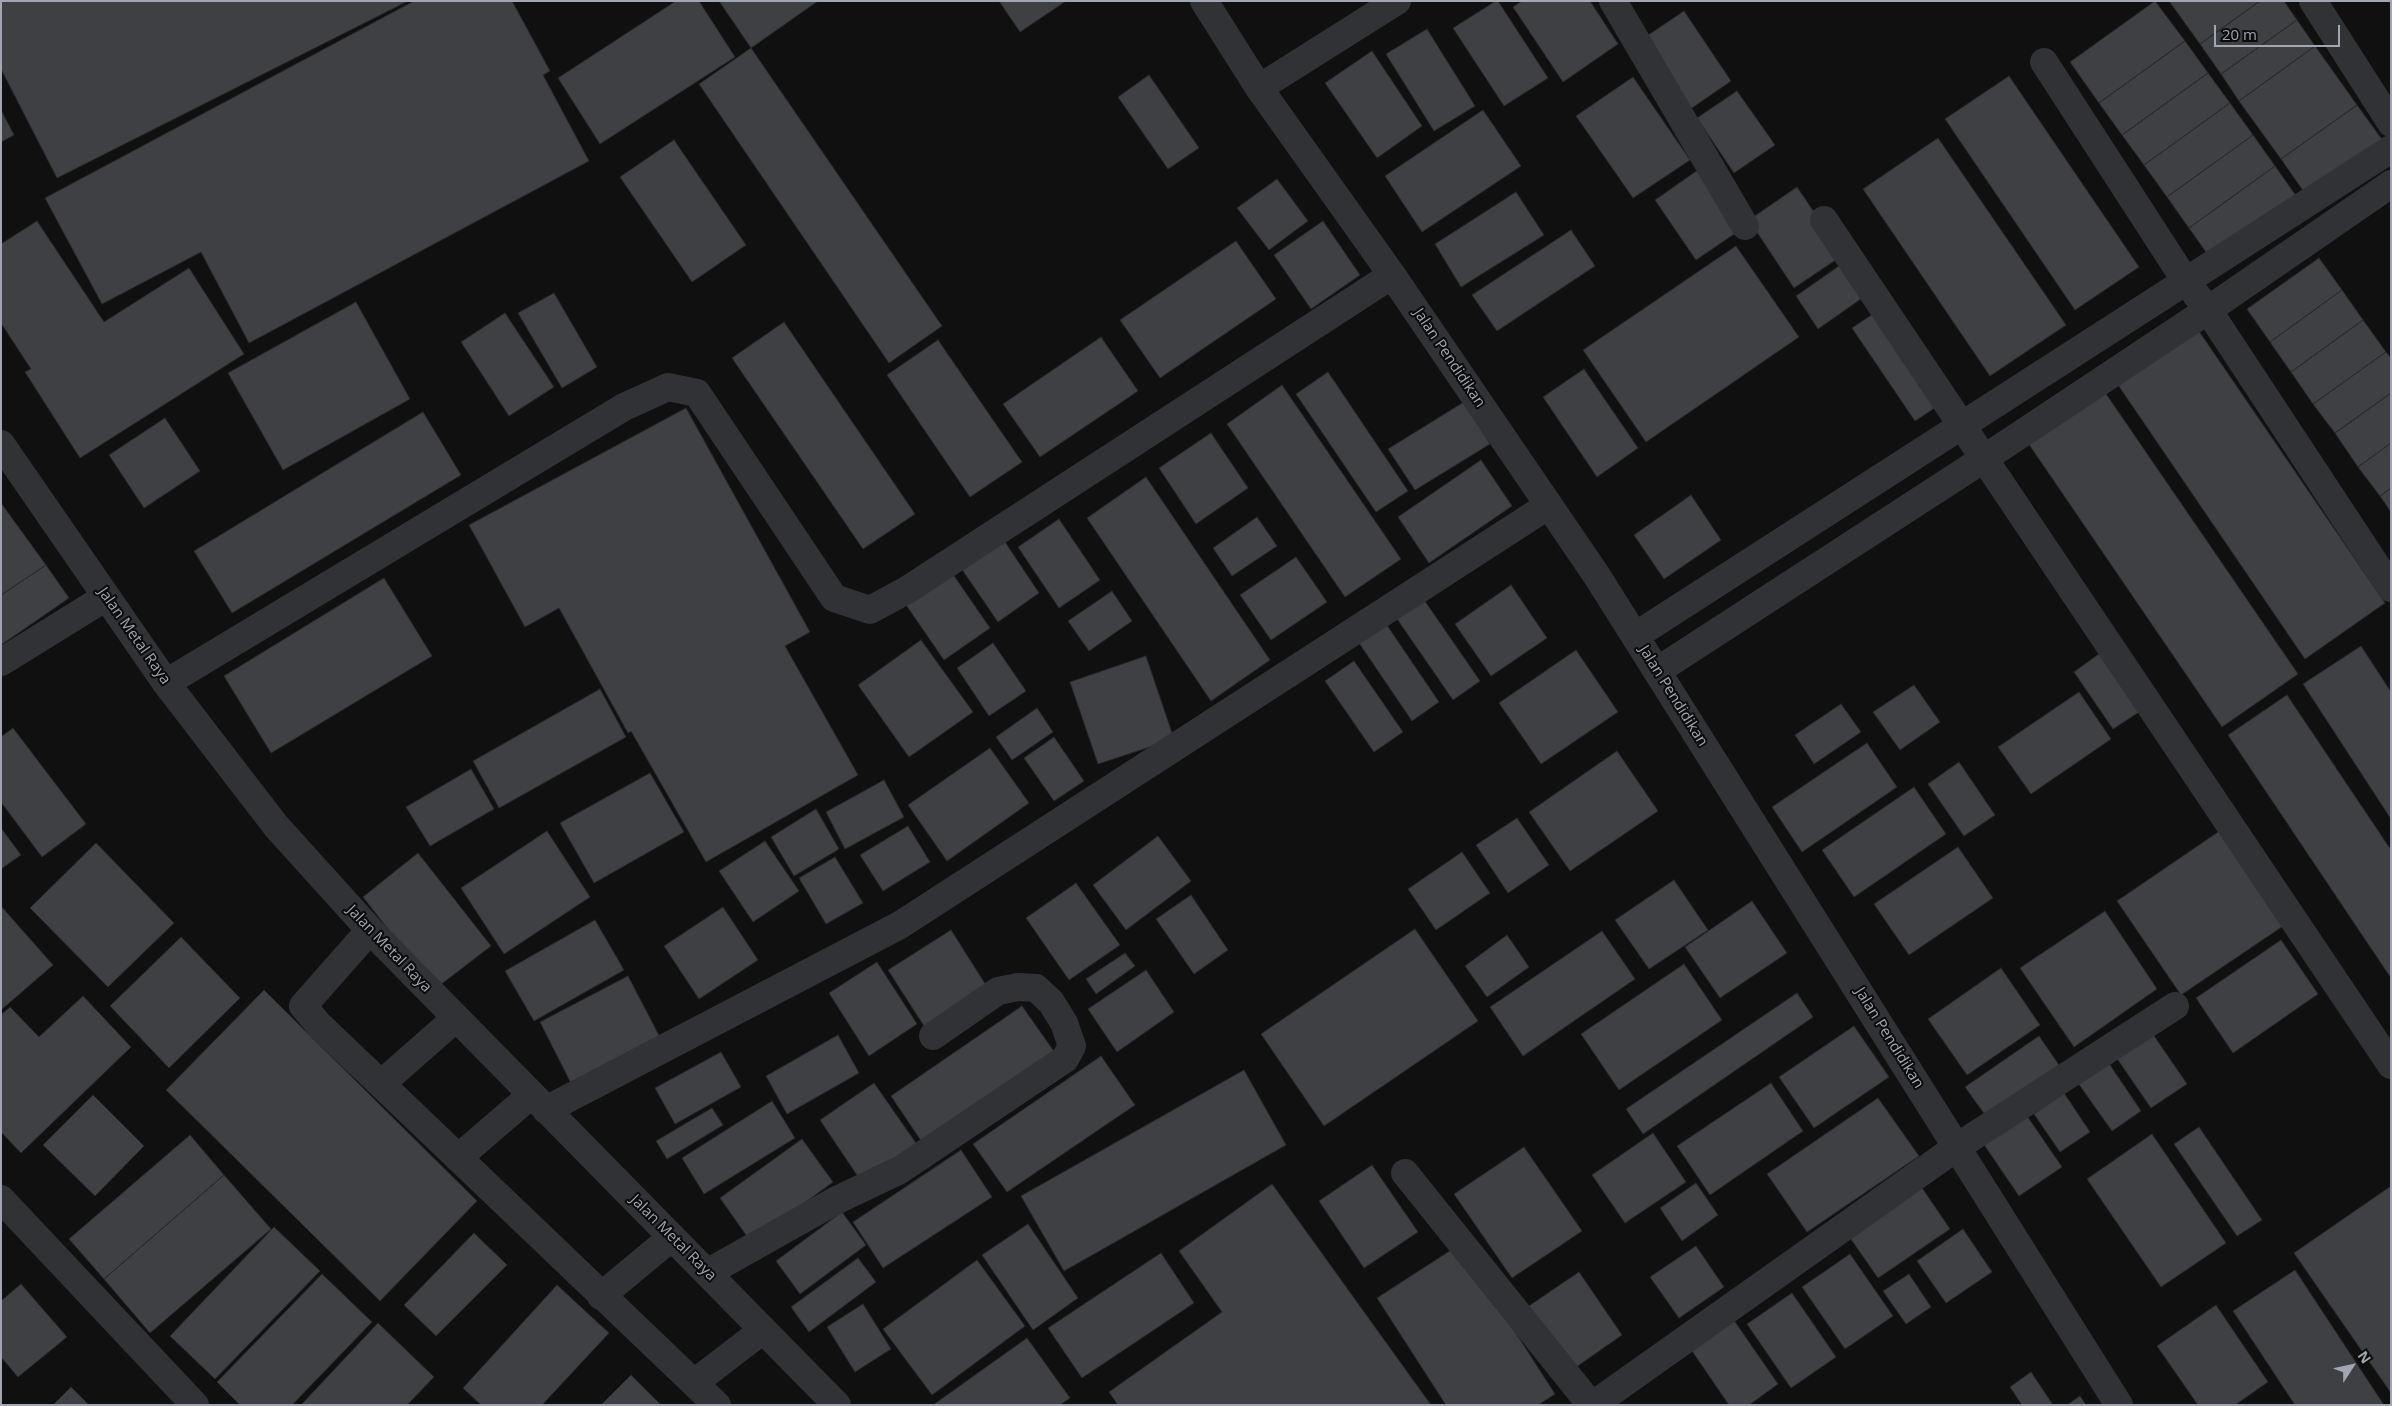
<!DOCTYPE html>
<html>
<head>
<meta charset="utf-8">
<style>
	body { margin:0 }
	#map { position:relative; width:2392px; height:1406px; overflow:hidden; background:#101011; font-family:"Open Sans",sans-serif }
	canvas { display:block }
	.frame { position:absolute; inset:0; border:2px solid #a2a5b2; pointer-events:none }
	.north { position:absolute; left:2327px; top:1341px; width:50px; height:50px; -webkit-text-stroke:4px #0b0b0c; paint-order:stroke; rotate:55deg; font-size:14px; font-weight:700; line-height:20px; text-align:center; color:#a2a5b2 }
	.north::after { content:''; display:block; margin:auto; width:18px; height:22px; background:#a2a5b2; clip-path:polygon(50% 0,100% 100%,50% 72%,0 100%) }
	.scale { position:absolute; left:2214px; top:25px; width:126px; height:22px; box-sizing:border-box; border:2px solid #a2a5b2; border-top:0; padding-left:6px; font-size:15px; line-height:18px; white-space:nowrap; color:#a2a5b2; -webkit-text-stroke:4px #0b0b0c; paint-order:stroke }
</style>
</head>
<body>
<div id="map">
<canvas width="2392" height="1406"></canvas>
<div class="frame"></div>
<div class="north">N</div>
<div class="scale">20 m</div>
</div>
<script>
const ctx = document.querySelector('canvas').getContext('2d');
ctx.lineJoin = 'round';
function paint(path, color) { ctx.fillStyle = color; ctx.fill(path, 'evenodd'); }
const poly = rows => new Path2D(rows.map(r => 'M' + r).join(''));
function strokePath(path, color, width, dash) { ctx.strokeStyle = color; ctx.lineWidth = width; ctx.lineCap = dash ? 'butt' : 'round'; ctx.setLineDash(dash || []); ctx.stroke(path); }
function write(font, color, halo, rows, align = 'center') {
  ctx.font = font + ' "Open Sans",sans-serif'; ctx.lineWidth = 4; ctx.setLineDash([]); ctx.textBaseline = 'middle'; ctx.strokeStyle = halo; ctx.fillStyle = color; for (const [text, x, y, turn = 0] of rows) {
    ctx.save(); ctx.translate(x, y); ctx.rotate((+turn || 0) * Math.PI / 180); ctx.textAlign = isNaN(turn) ? turn : align; if (halo) ctx.strokeText(text, 0, 0); ctx.fillText(text, 0, 0); ctx.restore();
  }
}
const building = poly([
	[1,1,408,1,57,178,1,69,1,1],
	[414,1,512,1,550,71,543,75,589,161,249,343,201,252,102,304,45,198,414,1],
	[676,1,699,1,735,57,600,144,558,78,676,1],
	[719,1,818,1,751,48,719,1],
	[999,1,1066,1,1020,32,999,1],
	[1496,1,1498,1,1548,78,1504,106,1453,28,1496,1],
	[1522,1,1590,1,1618,44,1563,82,1513,7,1522,1],
	[2155,1,2185,41,2099,103,2070,62,2155,1],
	[2169,1,2260,1,2200,44,2169,1],
	[2260,1,2284,1,2297,20,2221,74,2200,44,2260,1],
	[1684,11,1731,81,1689,110,1641,40,1684,11],
	[2297,20,2315,46,2239,101,2221,74,2297,20],
	[1427,29,1475,106,1434,131,1386,54,1427,29],
	[2185,41,2208,73,2122,135,2099,103,2185,41],
	[2315,46,2357,105,2281,159,2239,101,2315,46],
	[751,48,942,326,889,363,699,84,751,48],
	[1372,51,1422,126,1377,158,1325,83,1372,51],
	[2208,73,2230,103,2144,165,2122,135,2208,73],
	[1149,75,1199,148,1168,169,1118,97,1149,75],
	[2009,76,2139,267,2075,310,1945,119,2009,76],
	[1633,77,1690,160,1633,198,1576,116,1633,77],
	[1737,91,1775,145,1734,173,1697,118,1737,91],
	[2230,103,2253,135,2167,197,2144,165,2230,103],
	[2357,105,2386,145,2309,199,2281,159,2357,105],
	[1,110,14,135,1,142,1,110],
	[1483,110,1521,166,1422,232,1385,176,1483,110],
	[2253,135,2275,166,2189,228,2167,197,2253,135],
	[1938,138,2066,325,1990,376,1863,189,1938,138],
	[674,140,746,245,692,282,620,177,674,140],
	[2275,166,2299,200,2213,262,2189,228,2275,166],
	[1698,170,1740,230,1696,260,1655,200,1698,170],
	[1277,179,1308,221,1269,250,1237,208,1277,179],
	[1797,187,1843,255,1794,288,1749,220,1797,187],
	[1516,192,1544,235,1461,287,1435,244,1516,192],
	[37,221,104,322,189,268,244,354,80,458,25,372,31,369,1,323,1,244,37,221],
	[1323,221,1360,275,1311,309,1274,255,1323,221],
	[1571,230,1595,266,1497,331,1472,295,1571,230],
	[1236,241,1276,299,1160,378,1120,320,1236,241],
	[1736,246,1799,337,1646,442,1583,350,1736,246],
	[2319,258,2342,290,2270,342,2247,309,2319,258],
	[1842,264,1865,296,1818,329,1796,296,1842,264],
	[2342,290,2363,320,2291,372,2270,342,2342,290],
	[554,293,597,367,562,388,518,313,554,293],
	[356,302,410,399,283,470,228,373,356,302],
	[1876,312,1939,405,1915,421,1852,328,1876,312],
	[505,313,554,387,509,416,461,342,505,313],
	[2363,320,2386,352,2313,404,2291,372,2363,320],
	[784,322,915,514,863,549,732,358,784,322],
	[2194,324,2385,603,2305,659,2114,379,2194,324],
	[1101,337,1138,391,1040,457,1003,404,1101,337],
	[938,340,1022,462,970,497,887,375,938,340],
	[2386,352,2391,358,2391,393,2335,433,2313,404,2386,352],
	[1584,369,1638,448,1597,477,1543,397,1584,369],
	[1328,372,1408,491,1376,512,1296,394,1328,372],
	[1282,385,1401,559,1345,597,1227,424,1282,385],
	[2102,388,2298,674,2222,727,2026,440,2102,388],
	[2391,393,2391,443,2358,467,2335,433,2391,393],
	[1464,402,1490,444,1415,490,1388,449,1464,402],
	[686,408,810,632,785,646,858,775,706,862,631,731,628,733,559,608,525,627,469,525,686,408],
	[423,412,461,475,232,613,194,551,423,412],
	[165,418,200,471,144,508,109,455,165,418],
	[1211,433,1248,488,1196,524,1159,468,1211,433],
	[2391,443,2391,488,2380,496,2358,467,2391,443],
	[1481,460,1512,506,1429,563,1398,517,1481,460],
	[1146,477,1270,660,1211,701,1087,518,1146,477],
	[2391,488,2391,512,2380,496,2391,488],
	[1691,495,1721,540,1664,579,1634,535,1691,495],
	[1,503,46,565,1,595,1,503],
	[1257,517,1277,546,1232,576,1213,548,1257,517],
	[1059,519,1100,580,1059,608,1018,547,1059,519],
	[1001,536,1039,593,998,622,959,565,1001,536],
	[1296,557,1327,602,1271,640,1240,595,1296,557],
	[46,565,69,598,1,645,1,595,46,565],
	[950,570,990,628,944,660,904,602,950,570],
	[384,578,432,656,271,753,224,676,384,578],
	[1511,585,1547,638,1491,676,1455,624,1511,585],
	[1112,591,1132,621,1089,651,1068,621,1112,591],
	[1420,594,1480,681,1453,700,1393,613,1420,594],
	[1380,615,1439,702,1412,721,1353,634,1380,615],
	[921,640,973,712,909,757,858,685,921,640],
	[993,643,1026,691,989,716,957,668,993,643],
	[2361,646,2391,692,2391,819,2303,684,2361,646],
	[1576,650,1618,712,1541,764,1499,703,1576,650],
	[2099,654,2139,712,2113,729,2074,672,2099,654],
	[1146,656,1174,739,1098,764,1070,682,1146,656],
	[1354,661,1403,732,1374,752,1325,681,1354,661],
	[1914,685,1940,722,1900,750,1873,712,1914,685],
	[600,689,626,737,499,808,473,761,600,689],
	[2079,692,2111,739,2031,794,1998,747,2079,692],
	[2287,695,2391,850,2391,978,2228,735,2287,695],
	[1841,704,1861,732,1814,764,1795,735,1841,704],
	[1037,708,1053,732,1012,760,996,737,1037,708],
	[13,728,86,824,42,857,1,802,1,737,13,728],
	[1054,737,1084,781,1054,801,1024,758,1054,737],
	[1867,743,1897,787,1802,852,1772,807,1867,743],
	[990,748,1029,803,947,861,908,805,990,748],
	[1617,751,1658,811,1570,871,1529,812,1617,751],
	[1959,762,1995,815,1964,836,1928,784,1959,762],
	[471,769,494,809,430,846,406,807,471,769],
	[650,773,684,832,594,883,560,823,650,773],
	[884,780,904,817,845,849,826,812,884,780],
	[1914,787,1946,834,1854,897,1822,850,1914,787],
	[816,809,839,849,794,876,771,837,816,809],
	[1517,818,1549,865,1508,893,1476,845,1517,818],
	[908,826,930,862,883,891,860,855,908,826],
	[1,828,21,855,1,869,1,828],
	[2224,828,2289,922,2181,995,2117,901,2224,828],
	[547,831,590,897,504,954,461,888,547,831],
	[1158,836,1191,881,1126,930,1093,885,1158,836],
	[765,841,799,891,753,922,719,871,765,841],
	[96,843,174,923,108,987,30,908,96,843],
	[1958,847,1993,898,1909,955,1874,904,1958,847],
	[1462,852,1490,893,1436,930,1408,889,1462,852],
	[418,853,491,946,435,989,363,897,418,853],
	[835,857,863,903,826,924,799,878,835,857],
	[1674,880,1708,930,1649,969,1615,920,1674,880],
	[1076,883,1120,945,1069,980,1026,918,1076,883],
	[1191,895,1228,950,1194,974,1156,919,1191,895],
	[1752,901,1787,953,1720,998,1685,947,1752,901],
	[1,906,53,965,1,1010,1,906],
	[723,907,758,960,699,999,664,946,723,907],
	[2105,911,2157,989,2074,1047,2020,968,2105,911],
	[595,920,624,970,534,1021,505,971,595,920],
	[1415,929,1478,1021,1324,1126,1261,1034,1415,929],
	[951,930,989,990,926,1029,888,970,951,930],
	[1602,931,1635,979,1523,1056,1490,1007,1602,931],
	[1507,935,1529,967,1487,997,1465,966,1507,935],
	[181,937,240,998,169,1068,110,1006,181,937],
	[2281,940,2318,994,2233,1053,2196,998,2281,940],
	[1125,953,1135,966,1096,994,1086,979,1125,953],
	[877,962,917,1024,869,1056,829,993,877,962],
	[1684,964,1722,1020,1619,1090,1581,1034,1684,964],
	[2001,968,2040,1025,1967,1075,1928,1019,2001,968],
	[1146,970,1174,1012,1117,1052,1088,1009,1146,970],
	[628,976,665,1047,576,1093,540,1022,628,976],
	[264,990,477,1201,380,1301,166,1090,264,990],
	[1797,993,1813,1017,1643,1134,1626,1109,1797,993],
	[83,996,131,1047,21,1153,1,1132,1,1015,10,1007,39,1037,83,996],
	[1022,1006,1060,1060,928,1151,891,1096,1022,1006],
	[1854,1026,1889,1077,1814,1128,1779,1077,1854,1026],
	[2150,1030,2187,1084,2151,1108,2114,1054,2150,1030],
	[838,1035,859,1073,787,1114,766,1076,838,1035],
	[2039,1036,2059,1065,1986,1116,1965,1087,2039,1036],
	[721,1052,741,1087,675,1124,655,1088,721,1052],
	[1101,1056,1135,1105,1007,1192,973,1144,1101,1056],
	[2108,1062,2141,1111,2112,1131,2078,1083,2108,1062],
	[1244,1070,1286,1145,1064,1271,1021,1196,1244,1070],
	[874,1083,918,1146,863,1184,820,1120,874,1083],
	[1771,1083,1803,1131,1710,1195,1677,1146,1771,1083],
	[2064,1093,2090,1132,2060,1152,2034,1114,2064,1093],
	[93,1095,144,1146,95,1196,43,1145,93,1095],
	[1878,1098,1919,1156,1807,1232,1767,1174,1878,1098],
	[772,1101,795,1138,704,1194,682,1158,772,1101],
	[712,1108,723,1125,667,1159,656,1141,712,1108],
	[2025,1113,2062,1167,2019,1196,1983,1143,2025,1113],
	[2199,1127,2262,1220,2237,1236,2174,1144,2199,1127],
	[1653,1133,1686,1182,1625,1223,1592,1175,1653,1133],
	[2152,1134,2226,1243,2161,1287,2087,1179,2152,1134],
	[190,1135,224,1175,104,1279,69,1239,190,1135],
	[802,1139,833,1182,751,1242,720,1198,802,1139],
	[1524,1147,1582,1231,1512,1278,1454,1194,1524,1147],
	[961,1150,992,1197,883,1268,853,1222,961,1150],
	[1372,1165,1418,1232,1364,1268,1319,1201,1372,1165],
	[224,1175,271,1229,150,1333,104,1279,224,1175],
	[1918,1182,1950,1229,1878,1278,1846,1232,1918,1182],
	[1696,1183,1718,1215,1682,1241,1660,1208,1696,1183],
	[1272,1184,1431,1405,1118,1405,1109,1392,1222,1312,1179,1251,1272,1184],
	[2391,1186,2391,1393,2294,1253,2391,1186],
	[842,1212,866,1245,800,1294,776,1261,842,1212],
	[1028,1224,1078,1298,1033,1330,982,1255,1028,1224],
	[274,1227,320,1271,215,1379,170,1336,274,1227],
	[1963,1229,1992,1272,1946,1303,1917,1261,1963,1229],
	[474,1233,507,1265,436,1336,404,1305,474,1233],
	[1459,1245,1555,1394,1538,1405,1446,1405,1377,1298,1459,1245],
	[1696,1246,1724,1287,1679,1318,1650,1277,1696,1246],
	[1161,1253,1194,1303,1082,1378,1048,1328,1161,1253],
	[1850,1254,1893,1316,1845,1349,1802,1287,1850,1254],
	[858,1258,876,1282,809,1332,791,1307,858,1258],
	[977,1260,1025,1326,932,1395,883,1329,977,1260],
	[2295,1270,2384,1405,2295,1405,2233,1311,2295,1270],
	[1579,1272,1622,1335,1569,1372,1526,1308,1579,1272],
	[322,1274,372,1322,292,1405,240,1405,217,1382,322,1274],
	[1909,1274,1931,1307,1906,1324,1883,1291,1909,1274],
	[21,1284,67,1337,18,1377,1,1357,1,1301,21,1284],
	[557,1285,609,1333,542,1405,481,1405,463,1388,557,1285],
	[1792,1293,1836,1357,1791,1388,1747,1324,1792,1293],
	[863,1304,891,1349,855,1372,827,1327,863,1304],
	[2216,1305,2268,1382,2235,1405,2198,1405,2157,1346,2216,1305],
	[1731,1316,1778,1384,1749,1405,1729,1405,1688,1345,1731,1316],
	[378,1323,434,1377,407,1405,301,1405,378,1323],
	[1027,1338,1070,1398,1060,1405,933,1405,1027,1338],
	[2031,1372,2053,1405,2022,1405,2010,1387,2031,1372],
	[631,1375,661,1405,601,1405,631,1375],
	[71,1387,89,1405,53,1405,71,1387],
	[2080,1396,2086,1405,2067,1405,2080,1396]
]);
const minor = poly([
	[1204,1,1259,88,1392,275,1597,576,2119,1405],
	[1613,1,1745,226],
	[2313,1,2391,123],
	[2044,62,2185,280,2208,310,2391,588],
	[1259,88,1397,1],
	[1824,220,2391,1065],
	[1,444,166,683,276,826,370,930,837,1405],
	[1635,636,2391,149],
	[1,662,106,597],
	[1657,671,1985,458,2208,310,2391,184],
	[166,683,624,407,668,387,697,393,834,598,870,610,907,590,1392,275],
	[370,930,303,1006,320,1026,381,1084,717,1405],
	[381,1084,456,1018],
	[546,1110,900,925,1549,505],
	[458,1158,531,1095],
	[1405,1173,1591,1405],
	[1,1199,195,1405],
	[707,1273,835,1201,900,1170,1065,1059,1072,1046,1064,1023,1051,1002,1036,988,1018,987,998,991,933,1036],
	[601,1296,672,1237],
	[694,1383,763,1330],
	[1593,1405,1957,1147,2175,1006]
]);
const streetNames = [
	["Jalan Pendidikan",1449,358,56],
	["Jalan Metal Raya",134,636,55],
	["Jalan Pendidikan",1673,696,58],
	["Jalan Metal Raya",389,949,46],
	["Jalan Pendidikan",1889,1038,58],
	["Jalan Metal Raya",673,1238,45]
];
paint(building, '#3f4044');
strokePath(building, '#2a2a2d', 1);
strokePath(minor, '#313236', 28);
write('15px', '#a2a5b2', '#0b0b0c', streetNames);
</script>
</body>
</html>
